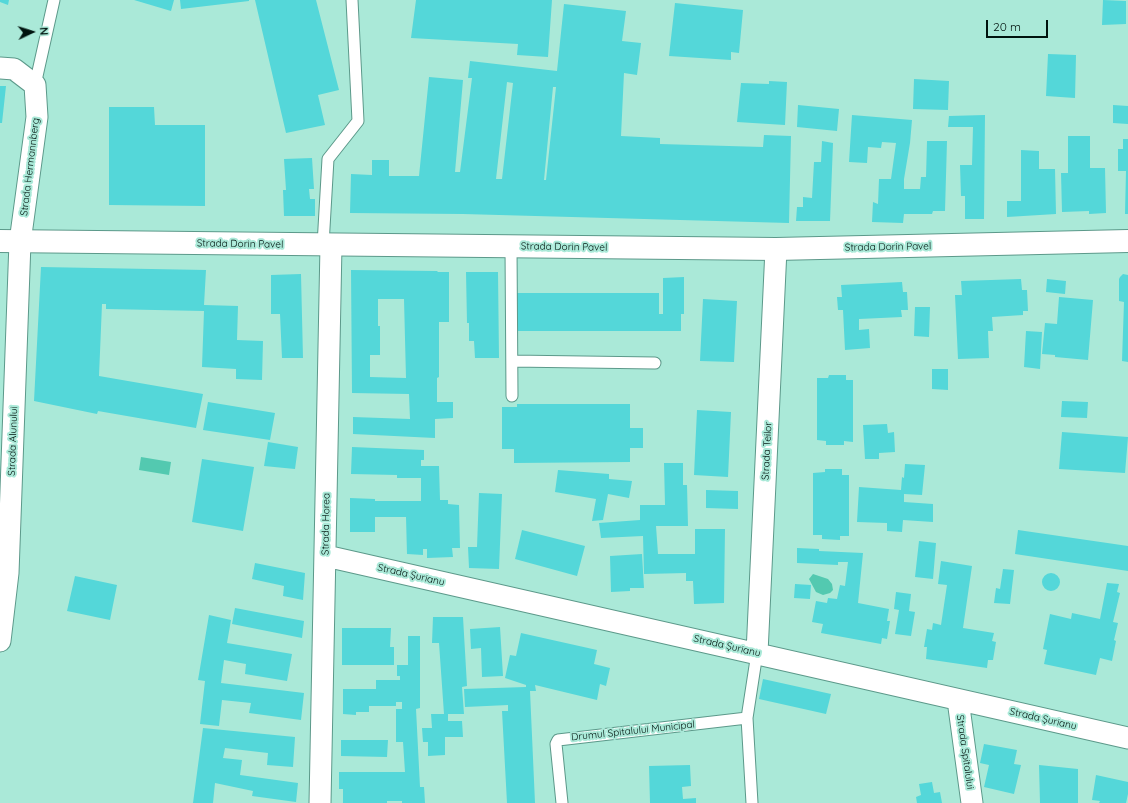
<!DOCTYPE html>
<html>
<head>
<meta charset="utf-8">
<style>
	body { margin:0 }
	#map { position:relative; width:1128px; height:803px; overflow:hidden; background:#aae9d8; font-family:Quicksand,sans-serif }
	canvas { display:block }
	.north { position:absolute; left:12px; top:12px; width:40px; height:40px; -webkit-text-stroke:3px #aae9d8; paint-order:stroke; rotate:86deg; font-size:11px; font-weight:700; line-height:16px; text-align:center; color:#00130e }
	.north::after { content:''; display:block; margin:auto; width:14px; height:18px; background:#00130e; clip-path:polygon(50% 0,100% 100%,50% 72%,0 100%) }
	.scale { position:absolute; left:986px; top:20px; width:62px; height:18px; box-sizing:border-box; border:2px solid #00130e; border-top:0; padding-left:5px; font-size:12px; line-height:14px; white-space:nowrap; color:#00130e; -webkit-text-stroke:3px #aae9d8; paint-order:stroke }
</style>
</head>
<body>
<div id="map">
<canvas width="1128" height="803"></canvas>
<div class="north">N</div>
<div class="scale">20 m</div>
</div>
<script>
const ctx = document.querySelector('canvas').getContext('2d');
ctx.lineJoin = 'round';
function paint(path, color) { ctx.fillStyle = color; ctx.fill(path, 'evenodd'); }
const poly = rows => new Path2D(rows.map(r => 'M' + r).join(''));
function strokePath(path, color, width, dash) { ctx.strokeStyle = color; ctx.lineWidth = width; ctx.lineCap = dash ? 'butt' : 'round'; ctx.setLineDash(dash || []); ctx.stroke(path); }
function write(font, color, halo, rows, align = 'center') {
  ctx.font = font + ' Quicksand,sans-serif'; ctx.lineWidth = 4; ctx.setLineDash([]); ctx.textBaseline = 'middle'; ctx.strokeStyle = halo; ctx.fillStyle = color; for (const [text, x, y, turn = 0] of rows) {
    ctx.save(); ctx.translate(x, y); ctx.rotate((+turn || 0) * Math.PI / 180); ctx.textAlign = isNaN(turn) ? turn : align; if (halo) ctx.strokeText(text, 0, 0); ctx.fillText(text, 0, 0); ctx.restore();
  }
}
const water = poly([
	[141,457,171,462,169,475,139,470],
	[813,574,828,579,832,584,833,590,830,593,823,595,816,592,809,579]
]);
const building = poly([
	[0,0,9,0,8,5,0,2],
	[134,0,174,0,171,11],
	[180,0,249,0,249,1,181,9],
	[255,0,316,0,339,90,318,95,325,125,286,133],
	[416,0,552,0,548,57,517,55,518,44,411,38],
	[1103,0,1126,1,1126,24,1102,25],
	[675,3,743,10,739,53,731,52,731,60,669,56],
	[564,4,626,11,622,41,641,43,637,75,624,73,621,136,660,138,660,144,763,147,764,135,791,136,789,223,463,214,350,213,351,174,372,175,372,160,389,160,389,176,419,176,429,77,463,80,455,172,460,172,472,78,468,78,470,61,557,71],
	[507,82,513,83,502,179,496,179],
	[553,87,556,87,546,180,544,180],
	[1048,54,1076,55,1075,98,1046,96],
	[914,79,949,81,948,110,913,109],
	[769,81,787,82,785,125,737,122,741,83,769,84],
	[0,86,6,86,2,123,0,123],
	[798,105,839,109,837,131,797,127],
	[1113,105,1128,106,1128,124,1113,123],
	[109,107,154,107,155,125,205,125,205,206,109,205],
	[852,115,912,120,910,143,904,179,904,189,920,189,921,177,926,177,927,141,947,141,945,211,933,211,932,214,904,214,903,223,872,222,873,202,878,204,879,179,891,179,896,143,882,142,881,148,868,147,867,163,849,162],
	[985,115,984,219,965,219,965,196,961,196,960,165,972,165,973,127,948,127,949,116],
	[1068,136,1090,136,1090,168,1105,168,1106,213,1089,214,1089,211,1062,212,1061,173,1068,173],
	[1123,139,1128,139,1128,214,1125,214,1126,171,1118,171,1118,149,1123,149],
	[822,141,833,143,830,221,796,221,797,207,803,207,803,197,812,198,814,162,821,162],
	[1021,150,1039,151,1039,169,1055,169,1056,214,1007,217,1007,201,1021,201],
	[312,158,314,189,309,189,310,199,315,199,315,216,284,216,283,190,286,190,284,159],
	[41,267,206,270,204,305,238,306,237,340,263,341,262,380,236,379,236,369,202,367,204,311,106,309,106,304,102,304,99,376,203,394,196,428,98,411,97,414,34,401],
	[351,270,437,271,438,272,449,272,449,322,439,322,439,377,437,378,437,402,453,402,453,418,435,419,435,438,353,434,353,417,410,419,409,394,352,393],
	[378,299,404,299,406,378,370,377,370,355,380,355,380,326,378,326],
	[466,272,498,272,499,358,475,358,474,341,469,341,469,323,467,323],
	[301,274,303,358,282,358,280,314,271,314,271,275],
	[1123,274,1128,275,1128,362,1122,361,1124,302,1119,301,1119,279,1120,277],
	[684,277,684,314,681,314,681,331,517,331,517,293,659,293,659,314,663,314,663,278],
	[1021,279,1022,290,1027,290,1028,311,1023,311,1023,315,992,317,993,331,988,331,989,358,958,359,955,295,962,295,961,281],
	[1047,279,1066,281,1065,294,1046,292],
	[902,282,903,292,907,292,908,310,901,310,902,317,859,319,859,330,869,329,870,348,845,350,843,310,838,310,837,297,842,297,841,285],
	[1059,297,1093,300,1088,360,1055,357,1055,355,1042,354,1045,323,1057,324],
	[703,299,737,301,734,362,700,361],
	[915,307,930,307,929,337,914,336],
	[1026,331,1042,332,1040,369,1024,367],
	[932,369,948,369,948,390,932,389],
	[829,375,846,375,846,380,853,380,853,442,844,441,844,445,826,445,826,441,817,440,817,378,828,378],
	[1062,401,1088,402,1087,418,1061,417],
	[208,402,275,413,270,440,203,430],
	[517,404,630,404,630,428,643,428,643,448,630,448,630,462,514,463,514,449,502,449,502,407,517,407],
	[697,410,731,412,728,477,694,475],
	[887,424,888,433,894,432,895,452,879,453,879,459,865,459,863,425],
	[1062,432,1128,437,1125,473,1059,469],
	[268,442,298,447,295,469,264,466],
	[352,447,424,450,424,460,421,460,421,466,439,466,440,500,448,500,448,504,459,505,460,548,452,548,453,557,427,558,427,549,423,549,423,555,407,554,406,517,375,517,375,532,350,532,350,498,375,499,375,501,421,501,421,478,397,478,397,475,351,474],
	[202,459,254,467,243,531,192,522],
	[664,463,683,463,683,485,687,485,688,526,656,526,658,554,695,554,695,529,725,529,724,603,694,604,693,581,686,581,686,573,644,574,643,536,601,538,599,523,640,520,640,505,665,505],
	[905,464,925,465,922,495,904,494,904,502,933,504,933,522,903,520,902,532,887,531,887,523,857,522,859,487,901,490,902,477,904,478],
	[825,469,842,469,842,475,849,475,849,536,840,536,840,540,822,539,822,535,813,535,813,473,825,472],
	[558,470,609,474,609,479,632,481,629,498,608,494,603,520,592,521,596,499,555,492],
	[706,490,738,491,738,509,706,508],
	[479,493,502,494,499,569,469,568,468,547,477,547],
	[522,530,585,546,577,576,515,559],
	[1018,530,1128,546,1128,571,1015,554],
	[919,541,936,543,933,579,915,577],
	[797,548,819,549,819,551,863,553,858,603,889,609,887,621,890,621,887,639,882,638,881,644,821,633,823,624,812,622,816,601,827,603,828,598,837,599,840,585,845,586,848,562,838,562,838,565,797,563],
	[642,554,644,588,630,588,630,591,611,592,610,556],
	[941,561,972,566,963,628,994,633,992,641,996,642,993,660,988,660,987,668,926,659,927,647,924,647,927,629,932,630,933,623,941,625,947,585,938,584],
	[255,563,305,573,303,600,283,596,284,586,252,579],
	[1003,569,1014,570,1010,604,994,603,996,588,1000,589],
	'1042 582a9 9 0 1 1 18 0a9 9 0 1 1-18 0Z',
	[75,576,117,585,110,620,67,611],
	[1107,583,1119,584,1117,592,1120,593,1113,622,1118,623,1114,640,1116,641,1112,661,1100,658,1096,675,1044,664,1047,650,1043,649,1050,614,1071,619,1072,613,1100,619],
	[795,584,811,585,810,599,794,598],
	[896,592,911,594,909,611,915,612,911,636,895,634,899,610,894,609],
	[235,608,304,621,302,638,232,624],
	[209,615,231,620,227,643,292,654,287,681,245,674,246,664,224,660,221,683,304,693,301,720,249,713,251,703,222,700,219,726,200,724,205,681,198,680],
	[433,617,463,617,467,686,462,687,464,714,448,714,448,721,462,721,463,737,445,737,445,755,428,756,428,742,423,742,422,728,432,728,431,714,444,714,439,643,432,643],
	[500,627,503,676,482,677,481,648,471,649,470,629],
	[342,628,391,628,390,647,394,647,394,665,342,665],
	[521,633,597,650,594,664,610,668,606,686,600,684,597,700,535,685,536,691,530,691,535,803,507,803,502,711,508,711,508,705,465,707,464,689,526,687,526,685,505,678,510,655,516,656],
	[408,636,420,636,420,708,416,709,420,787,424,787,425,803,402,803,402,801,387,801,387,803,343,803,343,789,339,789,339,772,405,772,403,742,396,742,396,709,402,709,402,702,396,702,396,706,369,706,369,712,356,712,356,715,343,714,343,689,376,689,376,680,400,680,400,676,397,676,397,665,408,665],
	[763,679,831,694,826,714,759,699],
	[203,728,295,737,293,767,267,765,268,753,225,748,223,758,242,760,240,775,298,783,296,802,252,796,253,791,215,783,213,803,193,803],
	[341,740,388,740,387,757,341,756],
	[984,744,1017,750,1014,764,1021,765,1014,794,984,787,989,765,980,763],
	[690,765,691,786,682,787,683,799,696,798,696,803,650,803,649,766],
	[1039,765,1078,769,1078,803,1040,803],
	[1096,775,1128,782,1128,794,1126,803,1099,803,1100,801,1092,800],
	[932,782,934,793,940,792,942,803,917,803,916,797,921,795,919,784]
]);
const service = poly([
	[35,85,54,0],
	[323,245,328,159,358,121,352,0],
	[511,247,512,396],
	[512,361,655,363],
	[562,803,556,744,558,740,747,718],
	[752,803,747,718,757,653]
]);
const minor = poly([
	[0,68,14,69,35,85,37,117,20,242,8,573,0,641],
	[326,556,1128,738],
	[757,653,776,249],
	[958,700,972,803],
	[320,803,331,245]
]);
const primary = poly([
	[0,241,776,249,1128,241]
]);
const streetNames = [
	["Strada Hermannberg",30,167,-83],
	["Strada Dorin Pavel",240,244,1],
	["Strada Dorin Pavel",564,247,1],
	["Strada Dorin Pavel",888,247,-1],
	["Strada Alunului",13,441,-88],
	["Strada Teilor",767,451,-87],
	["Strada Horea",326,524,-89],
	["Strada Șurianu",411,575,13],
	["Strada Șurianu",727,646,13],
	["Strada Șurianu",1043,719,13],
	["Drumul Spitalului Municipal",633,731,-6],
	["Strada Spitalului",965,752,82]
];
paint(water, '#53c9b0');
paint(building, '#54d7d9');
strokePath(service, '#5c998a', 13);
strokePath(minor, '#5c998a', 23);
strokePath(primary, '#5c998a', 24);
strokePath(service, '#fff', 11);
strokePath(minor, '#fff', 21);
strokePath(primary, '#fff', 22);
write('10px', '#00130e', '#aae9d8', streetNames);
</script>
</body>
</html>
